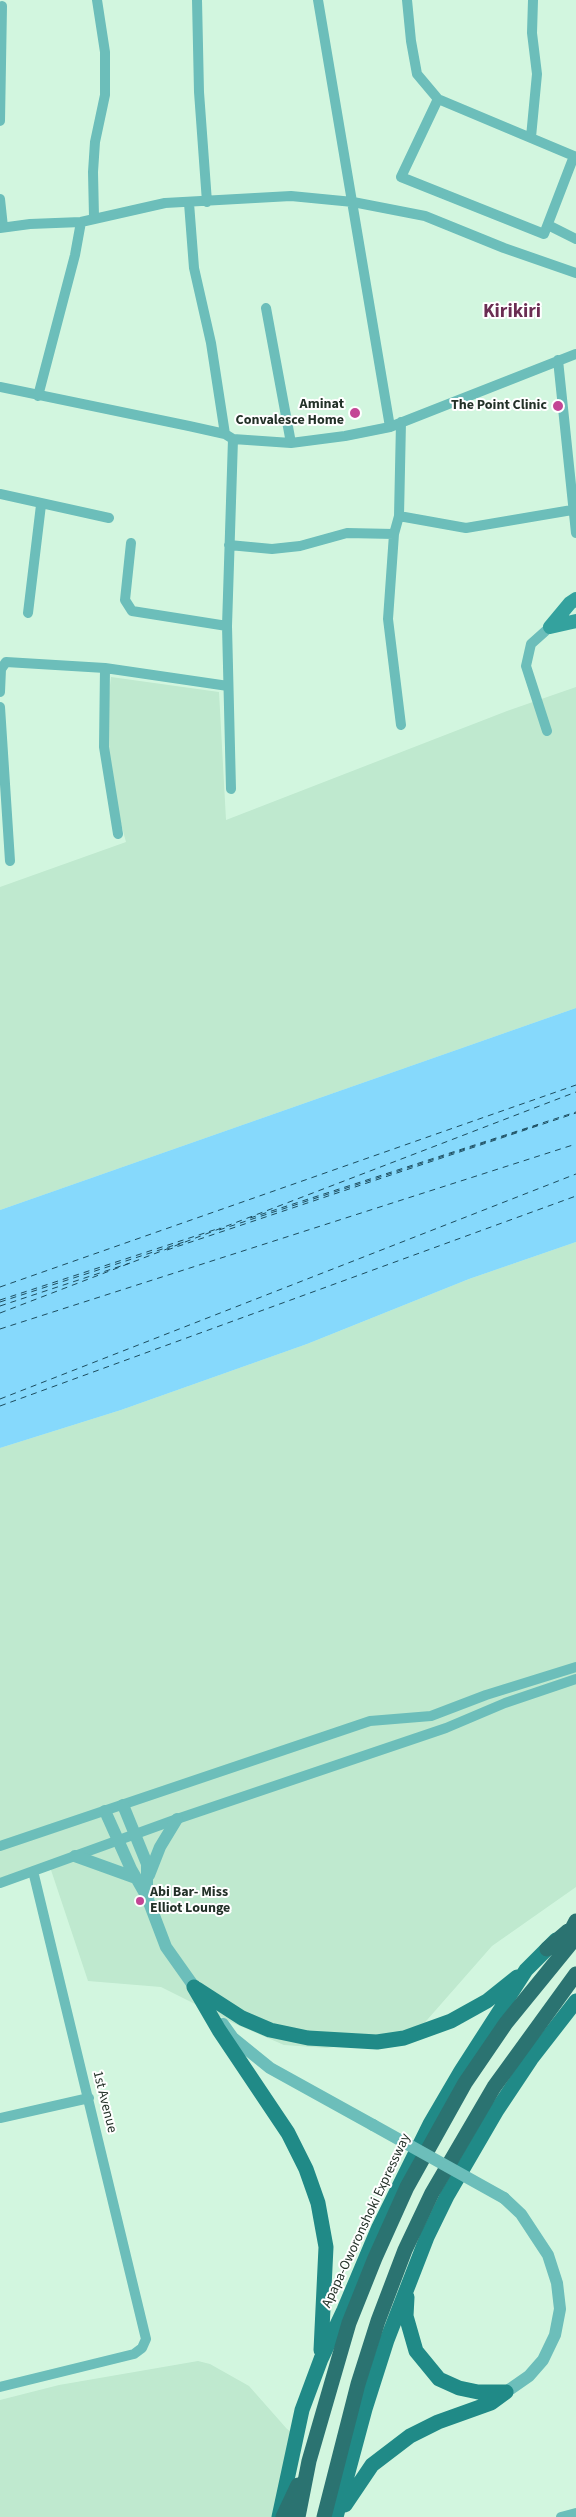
<!DOCTYPE html>
<html>
<head>
<meta charset="utf-8">
<style>
	body { margin:0 }
	canvas { display:block; background:#d2f6df }
</style>
</head>
<body>
<canvas width="576" height="2517"></canvas>
<script>
const ctx = document.querySelector('canvas').getContext('2d');
ctx.lineJoin = 'round';
function paint(path, color) { ctx.fillStyle = color; ctx.fill(path, 'evenodd'); }
const poly = rows => new Path2D(rows.map(r => 'M' + r).join(''));
function strokePath(path, color, width, dash) { ctx.strokeStyle = color; ctx.lineWidth = width; ctx.lineCap = dash ? 'butt' : 'round'; ctx.setLineDash(dash || []); ctx.stroke(path); }
function write(font, color, halo, rows, align = 'center') {
  ctx.font = font + ' "Source Sans 3",sans-serif'; ctx.lineWidth = 4; ctx.setLineDash([]); ctx.textBaseline = 'middle'; ctx.strokeStyle = halo; ctx.fillStyle = color; for (const [text, x, y, turn = 0] of rows) {
    ctx.save(); ctx.translate(x, y); ctx.rotate((+turn || 0) * Math.PI / 180); ctx.textAlign = isNaN(turn) ? turn : align; if (halo) ctx.strokeText(text, 0, 0); ctx.fillText(text, 0, 0); ctx.restore();
  }
}
const built = poly([
	[111,677,219,692,226,820,507,711,576,687,576,1008,0,1210,0,887,126,842,102,753],
	[576,1242,576,1887,492,1946,413,2036,327,2048,284,2045,233,2023,161,1987,88,1981,48,1861,0,1881,0,1448,121,1410,307,1344,469,1279],
	[198,2361,210,2364,249,2386,287,2429,300,2437,279,2517,0,2517,0,2400,59,2385]
]);
const water = poly([
	[576,1008,576,1242,469,1279,307,1344,121,1410,0,1448,0,1210]
]);
const ferry = poly([
	[250,1218,576,1112],
	[219,1230,538,1125],
	[167,1250,576,1113],
	[0,1287,576,1085],
	[0,1300,220,1228],
	[0,1302,187,1241],
	[0,1306,130,1263],
	[0,1313,576,1092],
	[0,1329,576,1144],
	[0,1399,576,1174],
	[0,1406,576,1196]
]);
const minor = poly([
	[197,0,199,92,207,202],
	[318,0,390,427],
	[407,0,411,41,417,74,438,99,576,157],
	[438,99,401,177,544,234,574,156],
	[0,121,2,6],
	[531,137,537,74,532,33,533,0],
	[0,199,3,227],
	[189,203,194,268,211,343,225,434],
	[94,217,93,172,95,142,105,95,105,52,97,0],
	[548,225,576,239],
	[0,228,30,224,81,222,165,203,291,196,353,202,425,216,504,248,576,273],
	[266,308,291,443],
	[558,360,576,533],
	[0,387,189,426,225,434,233,439,291,443,345,436,390,427,576,354],
	[38,396,75,255,81,222],
	[0,494,109,518],
	[399,516,466,528,572,510],
	[394,534,388,619,401,725],
	[131,543,125,600,132,611,227,626],
	[229,545,272,549,300,546,347,533,394,534,399,516,401,422],
	[28,613,41,505],
	[105,668,104,747,118,834],
	[0,692,1,669,6,662,105,668,228,686],
	[0,707,10,861],
	[547,731,526,666,531,644,550,627],
	[231,789,227,626,233,439],
	[0,1846,370,1721,431,1716,486,1695,576,1667],
	[0,1883,177,1819,446,1728,505,1703,576,1679],
	[0,2118,89,2098],
	[0,2387,134,2354,142,2348,146,2339,33,1871],
	[561,2517,576,2513]
]);
const tertiary = poly([
	[123,1805,147,1864,147,1897],
	[105,1811,131,1869,147,1897,166,1947,200,1995],
	[75,1856,136,1878],
	[149,1875,160,1847,177,1819],
	[223,2024,233,2038,270,2068,373,2125],
	[504,2198,521,2214,548,2255,557,2283,560,2309,555,2335,543,2360,529,2376,506,2392]
]);
const secondary = poly([
	[550,627,570,603,576,599],
	[550,627,576,621]
]);
const primary = poly([
	[194,1987,219,2030,288,2133,306,2169,318,2203,326,2247,321,2350],
	[197,1989,242,2018,270,2030,308,2038,377,2042,404,2038,451,2021,487,2001,517,1977],
	[407,2297,406,2316,416,2351,439,2379,459,2388,478,2392,506,2392],
	[345,2505,372,2465,410,2436,438,2422,491,2403,506,2392],
	[279,2517,302,2410,321,2359,344,2310,379,2227,430,2124,461,2071,526,1970,556,1940],
	[336,2517,365,2409,387,2340,427,2237,447,2196,497,2110,531,2059,576,2001]
]);
const motorway = poly([
	[563,1946,576,1921],
	[547,1949,568,1931],
	[283,2517,298,2485],
	[298,2517,309,2461,349,2323,375,2258,407,2187,465,2083,506,2023,576,1937],
	[324,2517,358,2384,378,2321,405,2250,432,2193,494,2087,576,1974]
]);
const tertiaryBridge = poly([
	[373,2125,504,2198]
]);
const markers = [
	[558,406,6,"#c34695"],
	[355,413,6,"#c34695"],
	[140,1901,5,"#c34695"]
];
const poiNames = [
	["Aminat",344,405],
	["Convalesce Home",344,421],
	["The Point Clinic",547,406],
	["Abi Bar- Miss",150,1893,"left"],
	["Elliot Lounge",150,1909,"left"]
];
const streetNames = [
	["1st Avenue",104,2102,76],
	["Apapa-Oworonshoki Expressway",367,2221,-65]
];
const districtNames = [
	["Kirikiri",512,313]
];
paint(built, '#bfe9cf');
paint(water, '#86d9fc');
strokePath(ferry, '#1d4d5f', 1, [6, 5]);
strokePath(minor, '#6cbeba', 10);
strokePath(tertiary, '#6cbeba', 12);
strokePath(secondary, '#34a29e', 14);
strokePath(primary, '#208a87', 15);
strokePath(motorway, '#2b7371', 15);
strokePath(tertiaryBridge, '#6cbeba', 12);
for (const [x, y, r, color] of markers) { const dot = new Path2D(); dot.arc(x, y, r, 0, 2 * Math.PI); ctx.fillStyle = color; ctx.fill(dot); strokePath(dot, '#fff', 2); }
write('bold 14px', '#233128', '#fff', poiNames, 'right');
write('14px', '#233128', '#fff', streetNames);
write('bold 19px', '#6a2d52', '#fff', districtNames);
</script>
</body>
</html>
